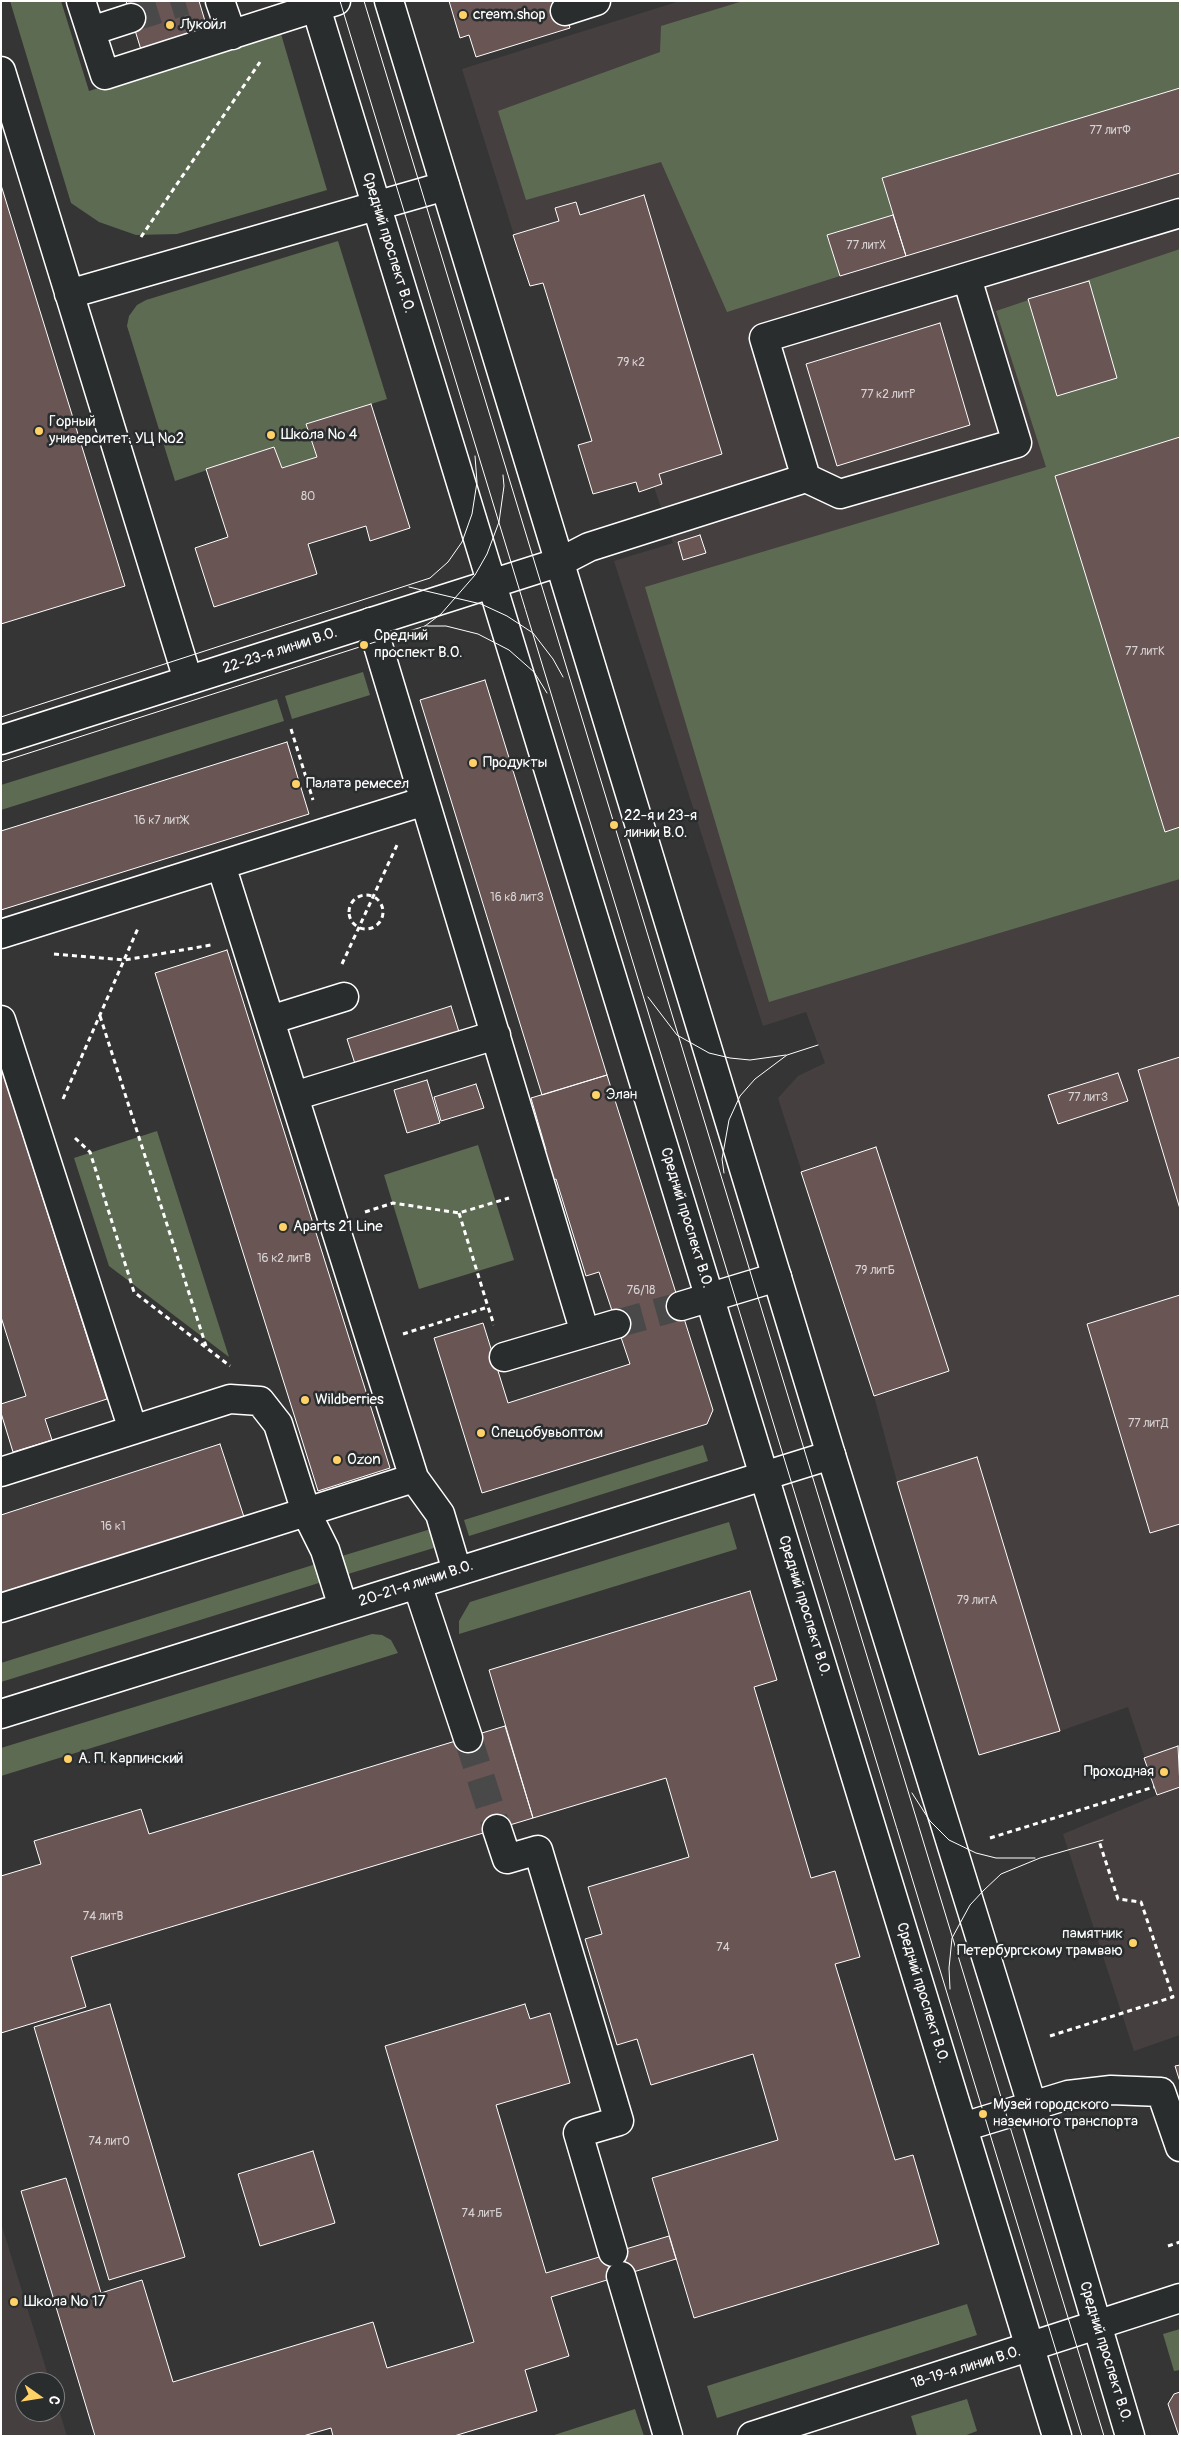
<!DOCTYPE html>
<html>
<head>
<meta charset="utf-8">
<style>
	body { margin:0 }
	#map { position:relative; width:1181px; height:2437px; overflow:hidden; background:#363536; font-family:Pangolin,sans-serif }
	canvas { display:block }
	.frame { position:absolute; inset:0; border:2px solid #fff; pointer-events:none }
	.north { position:absolute; left:15px; top:2372px; width:50px; height:50px; box-sizing:border-box; background:#2a2d2e; border:1px solid #7f8182; border-radius:50%; rotate:103deg; font-size:14px; font-weight:700; line-height:20px; text-align:center; color:#fff }
	.north::after { content:''; display:block; margin:auto; width:18px; height:22px; background:#ffd166; clip-path:polygon(50% 0,100% 100%,50% 72%,0 100%) }
</style>
</head>
<body>
<div id="map">
<canvas width="1181" height="2437"></canvas>
<div class="frame"></div>
<div class="north">С</div>
</div>
<script>
const ctx = document.querySelector('canvas').getContext('2d');
ctx.lineJoin = 'round';
function paint(path, color) { ctx.fillStyle = color; ctx.fill(path, 'evenodd'); }
const poly = rows => new Path2D(rows.map(r => 'M' + r).join(''));
function strokePath(path, color, width, dash) { ctx.strokeStyle = color; ctx.lineWidth = width; ctx.lineCap = dash ? 'butt' : 'round'; ctx.setLineDash(dash || []); ctx.stroke(path); }
function write(font, color, halo, rows, align = 'center') {
  ctx.font = font + ' Pangolin,sans-serif'; ctx.lineWidth = 5; ctx.setLineDash([]); ctx.textBaseline = 'middle'; ctx.strokeStyle = halo; ctx.fillStyle = color; for (const [text, x, y, turn = 0] of rows) {
    ctx.save(); ctx.translate(x, y); ctx.rotate((+turn || 0) * Math.PI / 180); ctx.textAlign = isNaN(turn) ? turn : align; if (halo) ctx.strokeText(text, 0, 0); ctx.fillText(text, 0, 0); ctx.restore();
  }
}
const built = poly([
	[680,1,1180,1,1180,2035,1134,2051,1063,1834,1157,1795,1128,1707,1060,1731,979,1755,897,1482,874,1396,778,1098,798,1076,825,1063,806,1012,763,1026,614,561,673,543,654,487,639,492,636,482,593,494,578,445,591,440,543,283,530,286,462,69],
	[1,2223,50,2382,25,2382,25,2412,55,2412,55,2397,67,2436,1,2436]
]);
const green = poly([
	[10,1,61,1,89,91,268,34,281,34,327,190,177,234,136,235,99,222,71,203],
	[743,1,1180,1,1180,88,882,178,893,215,827,236,840,276,727,312,661,162,526,200,498,111,660,52,661,26],
	[338,241,387,399,307,424,317,457,282,468,274,447,175,481,127,326,129,316,137,305,146,300],
	[1180,249,1180,879,769,1002,645,587,1046,467,996,311],
	[363,672,370,695,292,719,285,696],
	[277,699,284,721,1,810,1,785],
	[157,1131,229,1357,109,1266,74,1158],
	[478,1145,514,1260,419,1289,384,1175],
	[703,1445,708,1461,469,1536,464,1520],
	[729,1522,737,1549,459,1634,459,1621,470,1602],
	[431,1529,437,1547,348,1574,342,1556],
	[316,1564,322,1582,1,1682,1,1663],
	[372,1634,382,1635,391,1640,398,1653,1,1776,1,1748],
	[967,2304,977,2335,717,2418,707,2386],
	[1180,2329,1180,2370,1174,2371,1163,2334],
	[967,2399,977,2431,964,2436,917,2436,911,2416],
	[635,2409,644,2436,551,2436]
]);
const building = poly([
	[126,1,199,1,208,31,142,53,126,1],
	[449,1,562,1,570,28,476,57,469,35,460,38,449,1],
	[1180,88,1180,173,906,256,882,178,1180,88],
	[1,185,125,586,1,624,1,185],
	[644,195,722,454,659,474,662,484,639,492,636,482,593,494,578,445,592,441,543,283,530,286,513,235,559,221,555,208,576,202,580,215,644,195],
	[893,215,906,256,840,276,827,235,893,215],
	[1089,281,1117,378,1057,396,1028,299,1089,281],
	[940,323,970,425,837,466,806,364,940,323],
	[371,404,410,528,370,541,366,526,308,544,317,574,214,607,195,548,228,537,206,469,274,447,282,468,317,457,306,424,371,404],
	[1180,437,1180,827,1165,832,1055,476,1180,437],
	[700,535,706,553,683,560,678,542,700,535],
	[485,680,607,1075,542,1095,420,700,485,680],
	[287,742,309,814,1,910,1,831,287,742],
	[227,950,390,1468,318,1491,155,973,227,950],
	[451,1006,460,1035,356,1067,347,1039,451,1006],
	[1180,1057,1180,1209,1138,1070,1180,1057],
	[1,1067,107,1399,45,1419,52,1440,13,1452,1,1413,1,1404,26,1396,1,1317,1,1067],
	[1118,1073,1128,1101,1058,1124,1048,1095,1118,1073],
	[607,1075,713,1410,707,1424,482,1493,434,1338,483,1323,508,1403,630,1364,599,1272,586,1276,556,1179,548,1182,539,1152,546,1150,531,1098,607,1075],
	[427,1080,440,1123,407,1133,394,1090,427,1080],
	[476,1084,484,1108,441,1121,434,1097,476,1084],
	[876,1147,949,1371,874,1396,801,1172,876,1147],
	[1180,1295,1180,1524,1150,1533,1087,1324,1180,1295],
	[220,1444,245,1520,1,1598,1,1515,220,1444],
	[977,1457,1060,1731,979,1755,897,1482,977,1457],
	[750,1591,777,1680,754,1687,811,1878,835,1871,860,1957,835,1964,895,2160,913,2155,939,2244,694,2318,652,2178,778,2140,753,2054,651,2085,637,2039,617,2045,585,1939,602,1934,588,1887,689,1857,666,1778,533,1818,489,1670,750,1591],
	[505,1726,533,1818,71,1957,86,2007,1,2033,1,1876,41,1864,34,1841,141,1809,149,1834,505,1726],
	[1178,1746,1180,1787,1157,1795,1144,1758,1178,1746],
	[110,2004,185,2257,109,2280,34,2027,110,2004],
	[525,2004,530,2019,550,2013,570,2083,496,2105,546,2273,669,2236,676,2259,551,2297,569,2356,525,2370,537,2411,454,2436,333,2436,331,2428,303,2436,95,2436,21,2191,66,2178,101,2293,142,2280,173,2382,373,2322,387,2368,474,2342,385,2046,525,2004],
	[1180,2065,1180,2082,1175,2066,1180,2065],
	[313,2151,335,2223,260,2246,238,2174,313,2151],
	[1180,2392,1180,2436,1179,2436,1168,2404,1174,2394,1180,2392]
]);
const minorTunnel = poly([
	[131,18,185,1],
	[616,1324,681,1306],
	[468,1738,497,1829]
]);
const path = poly([
	[141,237,260,62],
	[291,729,313,800],
	'349 912a17 17 0 1 1 34 0a17 17 0 1 1-34 0Z',
	[54,954,125,960,211,945],
	[342,964,397,845],
	[100,1016,206,1346],
	[63,1099,139,926],
	[75,1138,90,1152,134,1292,230,1366],
	[365,1212,393,1203,459,1213,509,1198],
	[459,1213,488,1307],
	[403,1334,488,1307,494,1325],
	[990,1838,1154,1787],
	[1050,2036,1173,1997,1141,1902,1118,1899,1099,1841],
	[1168,2246,1180,2242]
]);
const minor = poly([
	[81,1,105,75,336,1],
	[220,1,232,35],
	[565,11,596,1],
	[91,31,131,18],
	[1,71,188,680],
	[69,294,445,186],
	[806,478,764,338,1180,213],
	[560,562,589,547,806,478,840,494,1017,443,967,278],
	[371,622,585,1333],
	[221,865,414,1478,440,1514,457,1571],
	[1,934,425,801],
	[1,1020,133,1430],
	[270,1020,344,997],
	[294,1096,496,1035],
	[681,1306,777,1277],
	[504,1357,616,1324],
	[1,1472,230,1399,260,1401,278,1424,306,1512,325,1550,343,1607],
	[417,1584,468,1738],
	[1,1608,414,1478],
	[1,1714,831,1455],
	[497,1829,507,1859,538,1850,619,2121,578,2133,613,2252],
	[963,2127,1068,2095,1111,2090,1161,2092,1180,2147],
	[621,2276,668,2436],
	[752,2436,1180,2298]
]);
const major = poly([
	[314,1,1057,2436],
	[389,1,831,1455,1032,2105,1130,2436],
	[1,740,560,562]
]);
const tram = poly([
	[340,1,1082,2436],
	[364,1,1104,2436],
	[409,587,481,604,507,616,533,633,553,659,563,677],
	[425,626,446,626,478,634,509,650,534,672,547,693],
	[1,717,430,578,448,562,462,542,472,514,477,482,475,456],
	[1,762,425,626,441,614,475,575,487,554,499,522,504,486,503,475],
	[648,997,677,1035,709,1053,730,1058,750,1060,786,1055],
	[724,1173,722,1159,729,1120,740,1096,755,1079,787,1055,818,1045],
	[912,1793,930,1821,949,1840,976,1853,996,1858,1035,1858],
	[950,1989,949,1968,952,1938,970,1905,983,1891,1001,1874,1040,1858,1103,1840]
]);
const markers = [
	[463,15,5,"#ffd166"],
	[170,25,5,"#ffd166"],
	[39,431,5,"#ffd166"],
	[271,435,5,"#ffd166"],
	[364,645,5,"#ffd166"],
	[473,763,5,"#ffd166"],
	[296,784,5,"#ffd166"],
	[614,825,5,"#ffd166"],
	[596,1095,5,"#ffd166"],
	[283,1227,5,"#ffd166"],
	[305,1400,5,"#ffd166"],
	[481,1433,5,"#ffd166"],
	[337,1460,5,"#ffd166"],
	[68,1759,5,"#ffd166"],
	[1164,1772,5,"#ffd166"],
	[1133,1943,5,"#ffd166"],
	[983,2114,5,"#ffd166"],
	[14,2302,5,"#ffd166"]
];
const numberNames = [
	["77 литФ",1110,131],
	["77 литХ",866,246],
	["79 к2",631,363],
	["77 к2 литР",888,395],
	["80",308,497],
	["77 литК",1145,652],
	["16 к7 литЖ",161,821],
	["16 к8 литЗ",517,898],
	["77 литЗ",1088,1098],
	["16 к2 литВ",284,1259],
	["79 литБ",875,1271],
	["76/18",641,1291],
	["77 литД",1148,1424],
	["16 к1",113,1527],
	["79 литА",977,1601],
	["74 литВ",103,1917],
	["74",723,1948],
	["74 литО",109,2142],
	["74 литБ",482,2214]
];
const poiNames = [
	["cream.shop",473,15],
	["Лукойл",180,25],
	["Горный",49,422],
	["университет. УЦ №2",49,439],
	["Школа № 4",281,435],
	["Средний",374,636],
	["проспект В.О.",374,653],
	["Продукты",483,763],
	["Палата ремесел",306,784],
	["22-я и 23-я",624,816],
	["линии В.О.",624,833],
	["Элан",606,1095],
	["Aparts 21 Line",293,1227],
	["Wildberries",315,1400],
	["Спецобувьоптом",491,1433],
	["Ozon",347,1460],
	["А. П. Карпинский",78,1759],
	["Проходная",1154,1772,"right"],
	["памятник",1123,1934,"right"],
	["Петербургскому трамваю",1123,1951,"right"],
	["Музей городского",993,2105],
	["наземного транспорта",993,2122],
	["Школа № 17",24,2302]
];
const streetNames = [
	["Средний проспект В.О.",388,243,73],
	["22-23-я линии В.О.",280,651,-18],
	["Средний проспект В.О.",686,1218,73],
	["20-21-я линии В.О.",416,1584,-18],
	["Средний проспект В.О.",804,1606,73],
	["Средний проспект В.О.",922,1993,73],
	["Средний проспект В.О.",1105,2352,73],
	["18-19-я линии В.О.",966,2368,-17]
];
paint(built, '#453f3f');
paint(green, '#5e6b53');
paint(building, '#685554');
strokePath(building, '#fff', 1);
strokePath(minorTunnel, '#4a494a', 28, [28, 14]);
strokePath(minor, '#fff', 31);
strokePath(major, '#fff', 31);
strokePath(path, '#fff', 3, [5, 4]);
strokePath(minor, '#2a2d2e', 28);
strokePath(major, '#2a2d2e', 28);
strokePath(tram, '#fff', 1);
for (const [x, y, r, color] of markers) { const dot = new Path2D(); dot.arc(x, y, r, 0, 2 * Math.PI); ctx.fillStyle = color; ctx.fill(dot); strokePath(dot, '#2a2d2e', 2); }
write('12px', '#d9d4d4', null, numberNames);
write('15px', '#fff', '#2a2d2e', poiNames, 'left');
write('15px', '#fff', '#2a2d2e', streetNames);
</script>
</body>
</html>
